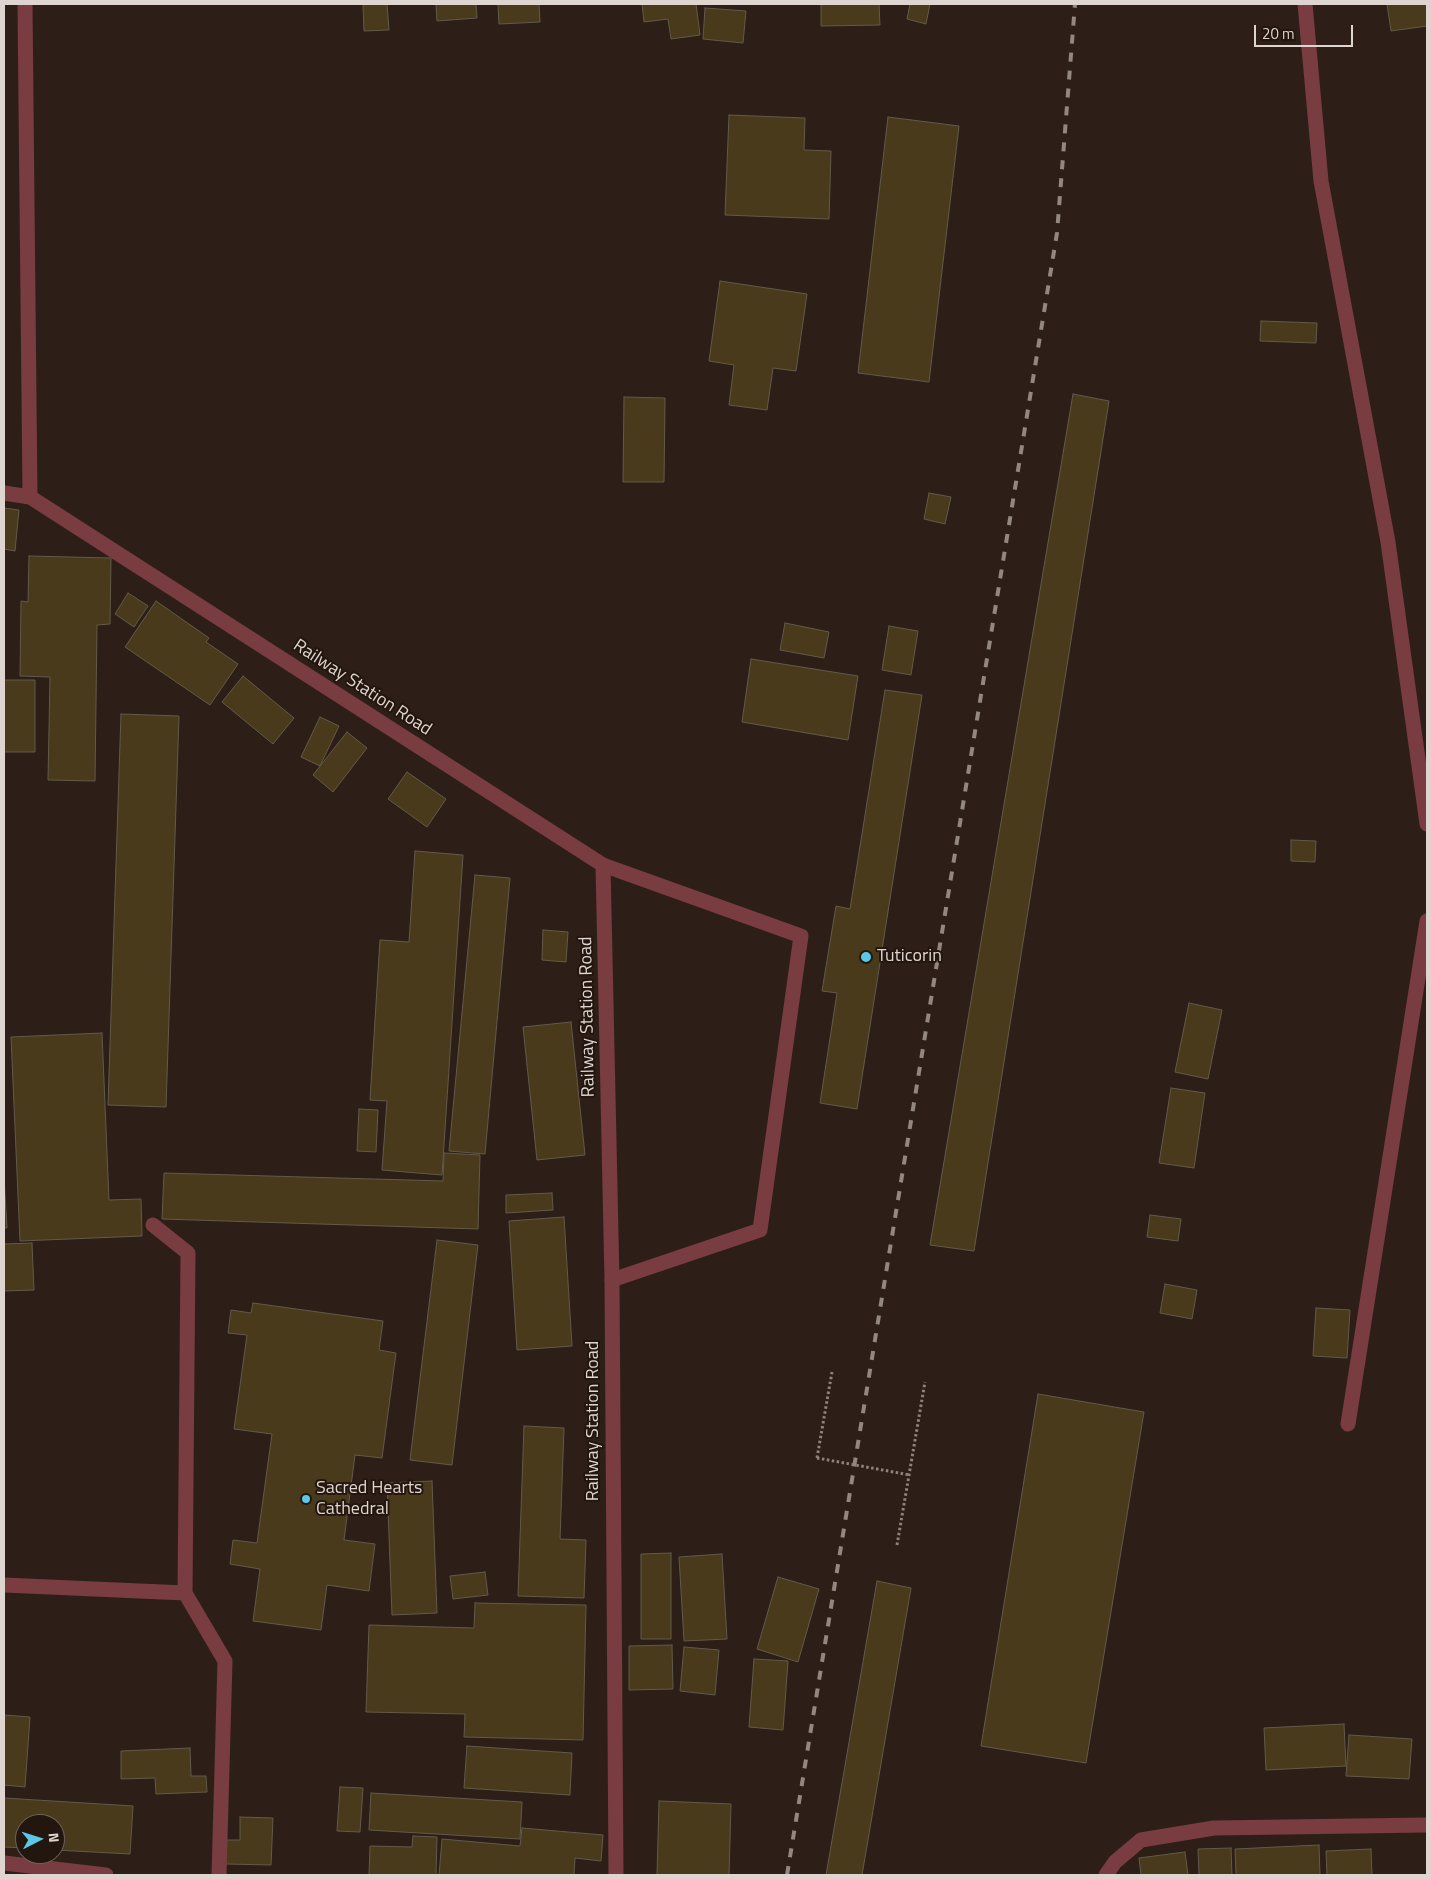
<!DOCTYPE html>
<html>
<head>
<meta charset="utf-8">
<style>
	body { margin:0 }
	#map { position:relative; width:1431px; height:1879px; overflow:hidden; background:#2d1f17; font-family:"Titillium Web",sans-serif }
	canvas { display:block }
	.frame { position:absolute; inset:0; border:5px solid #dfd5d0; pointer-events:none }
	.north { position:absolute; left:15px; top:1814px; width:50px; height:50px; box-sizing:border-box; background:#23160e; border:1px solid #6e625c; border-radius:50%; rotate:85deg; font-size:14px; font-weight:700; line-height:20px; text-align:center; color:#dfd5d0 }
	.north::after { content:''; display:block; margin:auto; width:18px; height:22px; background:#5ac8e6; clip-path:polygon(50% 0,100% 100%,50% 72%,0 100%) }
	.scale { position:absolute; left:1254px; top:25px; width:99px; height:22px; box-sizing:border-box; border:2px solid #dfd5d0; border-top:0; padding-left:6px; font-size:15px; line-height:18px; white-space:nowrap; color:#dfd5d0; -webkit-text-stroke:4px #23160e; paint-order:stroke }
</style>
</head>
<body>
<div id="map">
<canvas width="1431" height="1879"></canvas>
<div class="frame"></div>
<div class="north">N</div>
<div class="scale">20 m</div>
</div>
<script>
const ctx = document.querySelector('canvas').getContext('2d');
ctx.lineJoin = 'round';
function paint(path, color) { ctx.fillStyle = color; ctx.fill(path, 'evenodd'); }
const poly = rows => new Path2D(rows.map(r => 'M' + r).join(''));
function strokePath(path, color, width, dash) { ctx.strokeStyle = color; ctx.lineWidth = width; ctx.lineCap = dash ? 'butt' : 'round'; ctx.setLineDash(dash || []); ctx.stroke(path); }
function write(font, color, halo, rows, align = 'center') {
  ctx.font = font + ' "Titillium Web",sans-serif'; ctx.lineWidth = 4; ctx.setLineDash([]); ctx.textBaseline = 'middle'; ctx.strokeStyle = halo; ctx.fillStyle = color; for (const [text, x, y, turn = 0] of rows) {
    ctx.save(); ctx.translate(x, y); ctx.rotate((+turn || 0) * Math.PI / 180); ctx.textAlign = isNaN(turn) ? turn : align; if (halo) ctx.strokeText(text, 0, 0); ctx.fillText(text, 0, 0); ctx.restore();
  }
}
const building = poly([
	[363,4,387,4,389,30,364,31,363,4],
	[436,4,476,4,477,18,437,21,436,4],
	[498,4,539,4,540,22,499,24,498,4],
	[642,4,696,4,700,35,671,39,668,19,644,22,642,4],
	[821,4,879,4,880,25,821,26,821,4],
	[910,4,930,4,926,24,907,19,910,4],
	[1387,4,1427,4,1427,26,1391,31,1387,4],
	[705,8,746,11,743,43,703,39,705,8],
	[729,115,805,118,804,150,831,151,829,219,725,215,729,115],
	[888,117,959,126,929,382,858,373,888,117],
	[720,281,807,294,796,371,773,368,767,410,729,405,734,365,709,361,720,281],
	[1261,321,1317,323,1316,343,1260,341,1261,321],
	[1073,394,1109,401,974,1251,930,1245,1073,394],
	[624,397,665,398,664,482,623,482,624,397],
	[929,493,951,497,945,524,924,519,929,493],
	[4,508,19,510,15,551,4,549,4,508],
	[29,556,111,558,110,624,97,625,95,781,48,780,50,677,20,676,21,601,28,602,29,556],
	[128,593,148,606,134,627,115,614,128,593],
	[156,601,209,638,206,642,238,664,210,705,125,647,156,601],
	[785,623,829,632,824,658,780,650,785,623],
	[889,626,918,631,911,675,882,670,889,626],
	[751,659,858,676,848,740,742,722,751,659],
	[243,676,294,718,273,744,222,702,243,676],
	[4,680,35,680,35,752,4,752,4,680],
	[885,690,922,695,857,1109,820,1103,837,993,822,991,836,906,850,909,885,690],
	[121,714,179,716,166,1107,108,1105,121,714],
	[320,717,339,726,320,766,301,757,320,717],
	[347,732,367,748,333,792,313,775,347,732],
	[407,772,446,799,427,827,388,799,407,772],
	[1291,840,1316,841,1315,862,1291,861,1291,840],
	[415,851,463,855,442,1175,382,1170,387,1101,370,1100,380,940,409,942,415,851],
	[475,875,510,878,485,1154,449,1151,475,875],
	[543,930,568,932,566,962,542,960,543,930],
	[1189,1003,1222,1010,1208,1079,1175,1072,1189,1003],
	[571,1022,585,1155,537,1160,523,1027,571,1022],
	[102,1033,109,1200,141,1199,142,1236,20,1241,11,1037,102,1033],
	[1171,1088,1205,1093,1194,1168,1159,1163,1171,1088],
	[359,1109,378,1110,376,1152,357,1151,359,1109],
	[444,1153,480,1155,478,1229,162,1219,164,1173,443,1181,444,1153],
	[4,1178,7,1228,4,1228,4,1178],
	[552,1193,553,1210,506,1213,506,1195,552,1193],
	[1150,1215,1181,1219,1178,1241,1147,1237,1150,1215],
	[564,1217,572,1346,517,1350,509,1221,564,1217],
	[437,1240,478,1245,452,1465,410,1460,437,1240],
	[32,1243,34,1290,4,1291,4,1244,32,1243],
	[1165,1284,1197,1290,1192,1319,1160,1313,1165,1284],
	[253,1303,383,1321,379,1350,396,1353,382,1458,355,1455,344,1540,375,1544,369,1591,327,1585,321,1630,253,1621,260,1569,230,1564,233,1540,257,1543,272,1434,234,1429,247,1335,228,1333,231,1310,251,1313,253,1303],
	[1316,1308,1350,1310,1347,1358,1313,1356,1316,1308],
	[1038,1394,1144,1412,1086,1763,981,1746,1038,1394],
	[524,1426,564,1428,560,1539,586,1540,584,1598,518,1596,524,1426],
	[432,1481,437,1613,392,1615,387,1483,432,1481],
	[671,1553,671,1639,641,1639,641,1554,671,1553],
	[722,1554,727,1639,684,1641,679,1557,722,1554],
	[485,1572,488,1595,453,1599,450,1576,485,1572],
	[778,1577,819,1589,798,1662,757,1649,778,1577],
	[877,1581,911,1588,862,1875,826,1875,877,1581],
	[475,1603,586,1605,583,1740,464,1737,465,1714,366,1712,369,1625,474,1628,475,1603],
	[672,1645,673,1689,629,1690,629,1646,672,1645],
	[684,1647,719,1650,715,1695,680,1691,684,1647],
	[754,1659,788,1661,783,1730,749,1727,754,1659],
	[4,1715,30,1717,25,1787,4,1785,4,1715],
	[1344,1724,1346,1766,1266,1770,1264,1728,1344,1724],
	[1349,1735,1412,1739,1409,1779,1346,1776,1349,1735],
	[467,1746,572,1753,570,1795,464,1788,467,1746],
	[190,1748,191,1776,206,1776,207,1792,156,1794,155,1778,121,1779,121,1751,190,1748],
	[340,1787,363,1788,360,1832,337,1831,340,1787],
	[371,1793,522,1802,520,1839,369,1830,371,1793],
	[4,1798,133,1806,130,1854,55,1850,55,1824,25,1824,25,1848,4,1847,4,1798],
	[659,1801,731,1804,729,1875,657,1875,659,1801],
	[240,1817,273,1818,271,1865,226,1864,226,1840,240,1840,240,1817],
	[522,1828,603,1835,601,1861,575,1858,574,1875,439,1875,442,1839,520,1846,522,1828],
	[413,1836,437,1837,436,1875,369,1875,370,1846,412,1847,413,1836],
	[1319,1845,1320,1875,1236,1875,1235,1849,1319,1845],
	[1231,1848,1232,1875,1199,1875,1198,1849,1231,1848],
	[1371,1849,1372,1875,1327,1875,1326,1851,1371,1849],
	[1185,1852,1188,1875,1141,1875,1139,1858,1185,1852]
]);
const path = poly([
	[817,1458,832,1372],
	[897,1545,925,1382]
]);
const service = poly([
	[603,865,801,936,760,1230,612,1280]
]);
const minor = poly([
	[1305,4,1321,181,1388,542,1427,824],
	[153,1225,188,1253,185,1593,225,1661,219,1875],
	[1348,1424,1427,921],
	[4,1585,185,1593],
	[4,1863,106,1875],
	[1106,1875,1115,1862,1141,1840,1214,1828,1427,1825]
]);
const tertiary = poly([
	[25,4,30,497],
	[4,493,30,497,603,865,612,1280,616,1875]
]);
const rail = poly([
	[787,1875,1057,233,1075,4]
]);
const pathBridge = poly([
	[817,1458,910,1475]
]);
const markers = [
	[866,957,6,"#5ac8e6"],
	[306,1499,5,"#5ac8e6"]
];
const streetNames = [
	["Railway Station Road",362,688,33],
	["Railway Station Road",588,1017,-91],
	["Railway Station Road",594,1421,-90]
];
const poiNames = [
	["Tuticorin",877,957],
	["Sacred Hearts",316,1489],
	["Cathedral",316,1510]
];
paint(building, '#493a1b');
strokePath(building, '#625a4b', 1);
strokePath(path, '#8e827c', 3, [2.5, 2.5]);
strokePath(service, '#793c40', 15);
strokePath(minor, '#793c40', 15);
strokePath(tertiary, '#793c40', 15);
strokePath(rail, '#938781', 4, [9, 9]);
strokePath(pathBridge, '#8e827c', 3, [2.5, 2.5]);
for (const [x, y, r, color] of markers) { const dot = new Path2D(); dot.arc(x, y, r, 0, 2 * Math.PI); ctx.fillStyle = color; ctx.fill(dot); strokePath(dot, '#23160e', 2); }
write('18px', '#dfd5d0', '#23160e', streetNames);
write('18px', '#dfd5d0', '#23160e', poiNames, 'left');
</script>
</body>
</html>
